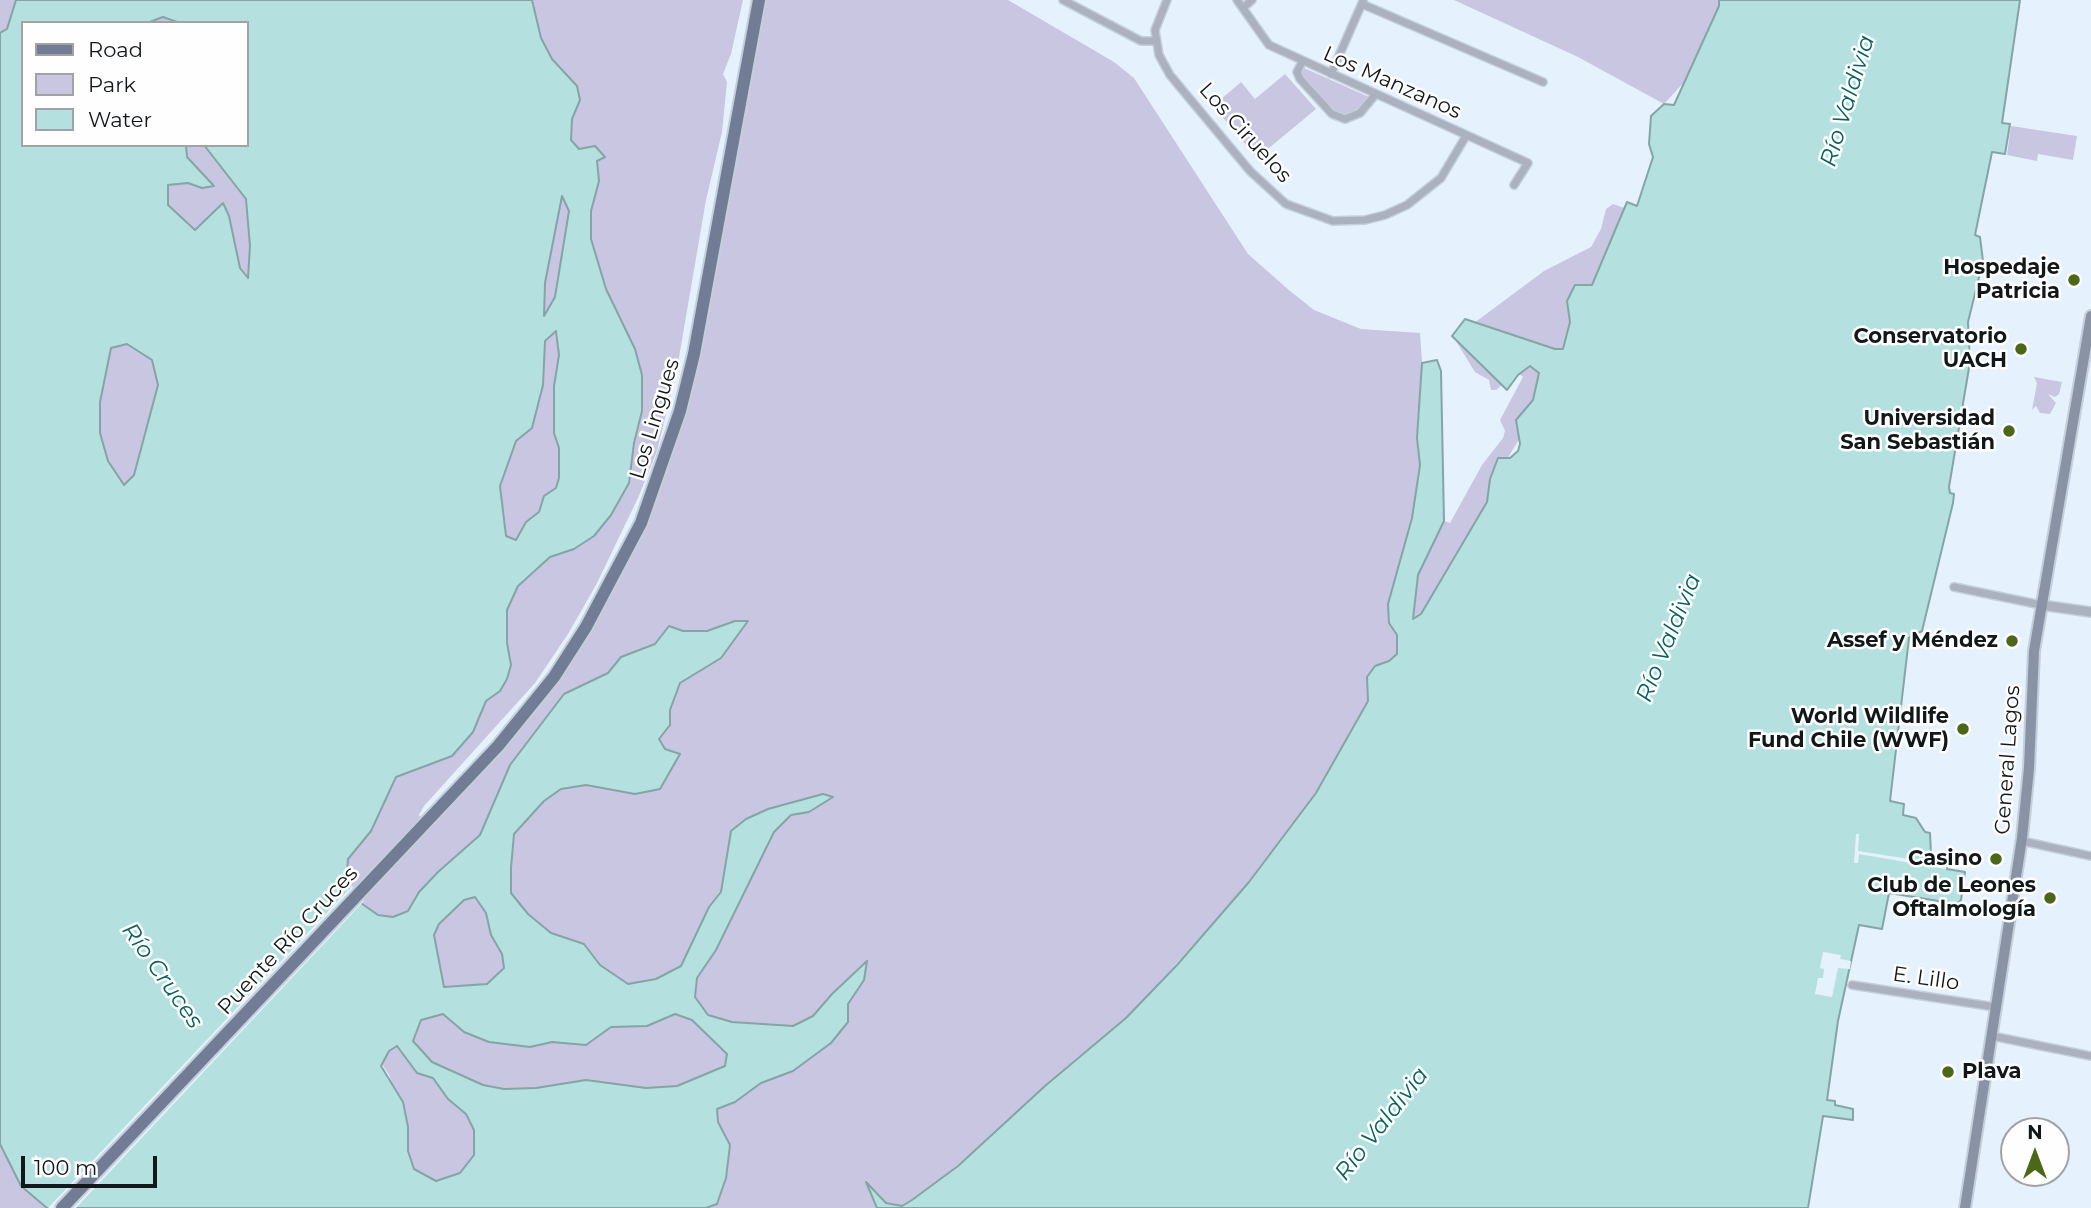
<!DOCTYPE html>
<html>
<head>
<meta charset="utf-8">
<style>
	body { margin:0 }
	#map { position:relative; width:2091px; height:1208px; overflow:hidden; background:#e5f2fe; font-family:Montserrat,sans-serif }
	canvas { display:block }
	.legend { position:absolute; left:21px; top:21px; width:228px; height:126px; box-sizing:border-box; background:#fefefe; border:2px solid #a0a2a3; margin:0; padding:9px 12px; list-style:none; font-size:21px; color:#12171a }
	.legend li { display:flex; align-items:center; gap:14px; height:35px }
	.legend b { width:35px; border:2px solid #a0a2a3 }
	.north { position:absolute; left:2000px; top:1117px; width:70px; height:70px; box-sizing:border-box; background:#fefefe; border:2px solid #a0a2a3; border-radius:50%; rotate:0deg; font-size:19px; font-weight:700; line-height:28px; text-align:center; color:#12171a }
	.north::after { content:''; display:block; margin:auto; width:24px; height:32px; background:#4d6718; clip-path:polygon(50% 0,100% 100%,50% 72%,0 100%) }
	.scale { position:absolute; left:21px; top:1156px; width:136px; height:32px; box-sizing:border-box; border:4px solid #12171a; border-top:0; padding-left:9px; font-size:21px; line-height:24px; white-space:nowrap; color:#12171a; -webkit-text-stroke:5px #fefefe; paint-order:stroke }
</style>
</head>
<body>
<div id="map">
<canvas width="2091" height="1208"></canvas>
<ul class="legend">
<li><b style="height:9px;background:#727c94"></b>Road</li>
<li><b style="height:19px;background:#c9c6e1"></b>Park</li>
<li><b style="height:19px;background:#b5e0e0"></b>Water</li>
</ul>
<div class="north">N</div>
<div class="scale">100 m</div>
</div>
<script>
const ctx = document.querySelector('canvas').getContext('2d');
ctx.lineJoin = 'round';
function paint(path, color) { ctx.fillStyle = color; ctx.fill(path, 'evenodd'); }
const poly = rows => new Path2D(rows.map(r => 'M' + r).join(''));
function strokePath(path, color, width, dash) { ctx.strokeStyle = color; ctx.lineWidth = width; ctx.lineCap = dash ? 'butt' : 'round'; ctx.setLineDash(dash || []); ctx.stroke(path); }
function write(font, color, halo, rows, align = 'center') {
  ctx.font = font + ' Montserrat,sans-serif'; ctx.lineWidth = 5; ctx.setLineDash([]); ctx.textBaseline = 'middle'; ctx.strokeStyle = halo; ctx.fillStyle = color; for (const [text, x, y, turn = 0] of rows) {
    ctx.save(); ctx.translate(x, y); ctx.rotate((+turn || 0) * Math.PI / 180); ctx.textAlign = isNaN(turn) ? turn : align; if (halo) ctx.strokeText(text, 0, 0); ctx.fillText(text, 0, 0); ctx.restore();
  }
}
const green = poly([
	[0,0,743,0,731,54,723,74,727,82,722,132,706,200,677,369,657,451,638,498,596,585,568,634,535,683,424,806,419,815,428,824,435,822,492,759,621,567,683,398,758,0,1008,0,1114,62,1134,78,1248,254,1290,291,1314,310,1361,329,1420,333,1422,362,1428,365,1440,528,1444,521,1450,523,1482,465,1503,438,1505,431,1500,420,1523,377,1517,372,1496,390,1491,390,1489,380,1475,372,1454,338,1544,271,1591,247,1601,229,1606,209,1613,204,1627,209,1580,338,1488,491,1487,502,1421,614,1413,619,1398,644,1397,654,1389,661,1316,793,1249,882,1113,1035,906,1208,464,1208,436,1181,414,1169,408,1151,408,1127,389,1075,0,483],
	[23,23,247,23,247,145,23,145],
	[1454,0,1719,0,1719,6,1687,79,1664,104,1578,57],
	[1304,68,1369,97,1368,103,1344,116,1331,111,1301,74],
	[1285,74,1316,109,1257,158,1213,106,1241,82,1255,99],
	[2011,126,2077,136,2073,160,2038,154,2037,161,2007,155],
	[2034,377,2062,382,2059,394,2055,397,2048,394,2056,403,2050,414,2040,413,2036,406,2032,410,2037,383],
	[0,1144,21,1186,47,1208,0,1208]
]);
const water = poly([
	[16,0,532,0,541,38,552,59,577,86,580,100,572,119,571,140,579,149,595,146,605,157,597,161,599,181,591,211,591,239,606,289,635,349,642,375,642,411,634,443,629,483,611,515,594,536,574,549,550,557,518,586,507,610,507,643,511,665,507,679,500,691,486,701,473,732,452,756,396,777,371,831,348,859,346,884,358,901,378,915,393,917,408,911,419,892,438,872,480,835,510,765,564,694,608,673,621,657,655,644,669,626,683,631,707,631,735,621,748,621,721,658,680,683,670,710,670,725,659,739,665,749,680,754,660,789,635,794,586,785,561,789,544,801,514,834,511,868,511,893,528,914,551,933,584,944,600,965,628,984,656,979,681,966,709,907,721,892,731,831,746,819,768,809,823,794,833,797,809,812,791,815,774,832,716,950,697,978,695,997,708,1015,732,1022,793,1026,813,1016,832,994,867,961,864,980,848,1004,848,1022,831,1043,793,1071,761,1083,735,1102,717,1109,718,1122,730,1145,726,1178,717,1204,706,1208,47,1208,21,1186,0,1144,0,33,7,29,16,0],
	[163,17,180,23,247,23,247,145,204,145,246,199,250,246,248,278,240,268,229,216,223,203,195,230,168,205,168,185,188,183,202,188,214,186,187,157,186,145,23,145,23,23,147,23,163,17],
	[562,196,569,211,555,297,544,316,545,283,562,196],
	[556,331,559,355,554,386,554,433,559,448,559,478,556,488,544,496,539,512,526,522,516,540,506,536,500,486,516,441,532,428,543,385,545,341,556,331],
	[127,344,152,360,158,385,134,475,124,485,108,461,100,433,100,402,111,348,127,344],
	[475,897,486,913,491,935,502,954,504,968,487,984,444,987,434,935,439,924,464,900,475,897],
	[443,1014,464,1032,489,1042,530,1047,552,1042,586,1045,611,1027,647,1026,675,1014,692,1020,727,1054,725,1066,677,1086,646,1088,586,1080,536,1088,504,1089,483,1085,432,1062,413,1041,421,1020,443,1014],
	[397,1046,417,1073,433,1078,448,1099,466,1114,474,1130,474,1155,460,1173,436,1181,414,1169,408,1151,408,1127,403,1102,381,1066,389,1051,397,1046],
	[1719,0,2020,0,2002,123,2010,124,2005,154,1992,152,1975,235,1980,237,1983,261,1968,322,1970,362,1949,487,1950,493,1954,494,1953,503,1922,631,1909,638,1890,801,1904,804,1903,815,1916,818,1925,832,1930,833,1931,855,1947,865,1947,869,1965,872,1961,900,1957,904,1889,893,1882,929,1859,925,1838,1021,1827,1100,1835,1101,1835,1105,1853,1109,1853,1120,1823,1116,1808,1208,877,1208,866,1182,886,1203,902,1206,912,1200,958,1166,1045,1086,1126,1018,1177,965,1249,882,1316,793,1368,701,1367,677,1375,666,1389,661,1397,654,1397,635,1389,623,1388,604,1412,518,1420,465,1417,438,1422,363,1437,360,1441,371,1444,521,1418,575,1413,619,1421,614,1487,502,1490,479,1498,458,1510,458,1518,451,1520,444,1516,420,1533,400,1539,373,1530,366,1518,375,1507,390,1452,336,1465,319,1555,349,1563,349,1570,322,1567,301,1575,285,1592,285,1627,202,1637,206,1653,157,1649,144,1651,116,1664,104,1674,105,1719,6,1719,0]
]);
const pier = poly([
	[1856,834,1859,834,1858,851,1947,865,1946,869,1859,854,1858,863,1854,863],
	[352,886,364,901,76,1208,48,1208],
	[1823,952,1841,955,1840,959,1851,961,1850,969,1838,968,1832,997,1815,994,1818,978,1823,978,1824,969,1820,968]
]);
const minor = poly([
	[1063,0,1141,41,1155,41],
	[1167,0,1155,30,1159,55,1170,75,1250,171,1286,204,1333,221,1365,220,1385,215,1407,205,1441,178,1466,136],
	[1237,0,1269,45,1528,163,1514,185],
	[1362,4,1543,82],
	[1243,8,1252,0],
	[1302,62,1297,72,1300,79,1332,114,1345,119,1360,113,1375,95],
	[1331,74,1363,1],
	[1954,587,2041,605],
	[2022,841,2091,856],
	[1852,985,1995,1007],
	[1992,1036,2091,1056]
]);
const tertiary = poly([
	[2041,605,2091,612]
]);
const secondary = poly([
	[1965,1208,2022,838,2029,768,2034,651,2091,316]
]);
const primary = poly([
	[62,1208,498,746,554,677,586,627,641,523,680,411,694,354,759,0]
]);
const markers = [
	[2074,280,7,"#4d6718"],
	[2021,349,7,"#4d6718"],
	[2009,431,7,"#4d6718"],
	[2012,641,7,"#4d6718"],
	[1963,729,7,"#4d6718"],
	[1996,859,7,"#4d6718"],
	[2050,898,7,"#4d6718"],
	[1948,1072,7,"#4d6718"]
];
const streetNames = [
	["Los Manzanos",1392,83,24],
	["Los Ciruelos",1245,133,48],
	["Los Lingues",655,419,-73],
	["General Lagos",2008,760,-86],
	["Puente Río Cruces",288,941,-47],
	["E. Lillo",1926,979,8]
];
const poiNames = [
	["Hospedaje",2060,268],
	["Patricia",2060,292],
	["Conservatorio",2007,337],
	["UACH",2007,361],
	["Universidad",1995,419],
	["San Sebastián",1995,443],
	["Assef y Méndez",1998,641],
	["World Wildlife",1949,717],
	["Fund Chile (WWF)",1949,741],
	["Casino",1982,859],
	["Club de Leones",2036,886],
	["Oftalmología",2036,910],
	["Plava",1962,1072,"left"]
];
const waterNames = [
	["Río Valdivia",1848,101,-73],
	["Río Valdivia",1669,638,-68],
	["Río Cruces",162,976,55],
	["Río Valdivia",1382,1124,-52]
];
paint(green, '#c9c6e1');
paint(water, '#b5e0e0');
strokePath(water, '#84a4a5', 2);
paint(pier, '#e5f2fe');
strokePath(minor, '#c3cfda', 10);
strokePath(tertiary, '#c3cfda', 12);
strokePath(secondary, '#c3cfda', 14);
strokePath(primary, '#c3cfda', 16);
strokePath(minor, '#abb1be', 7);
strokePath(tertiary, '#abb1be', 9);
strokePath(secondary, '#8a92a6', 10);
strokePath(primary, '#727c94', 12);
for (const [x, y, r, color] of markers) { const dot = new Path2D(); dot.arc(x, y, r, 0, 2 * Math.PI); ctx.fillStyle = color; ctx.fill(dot); strokePath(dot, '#fefefe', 2.5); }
write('21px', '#12171a', '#fefefe', streetNames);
write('bold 21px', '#12171a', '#fefefe', poiNames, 'right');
write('italic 23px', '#066162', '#fefefe', waterNames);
</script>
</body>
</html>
